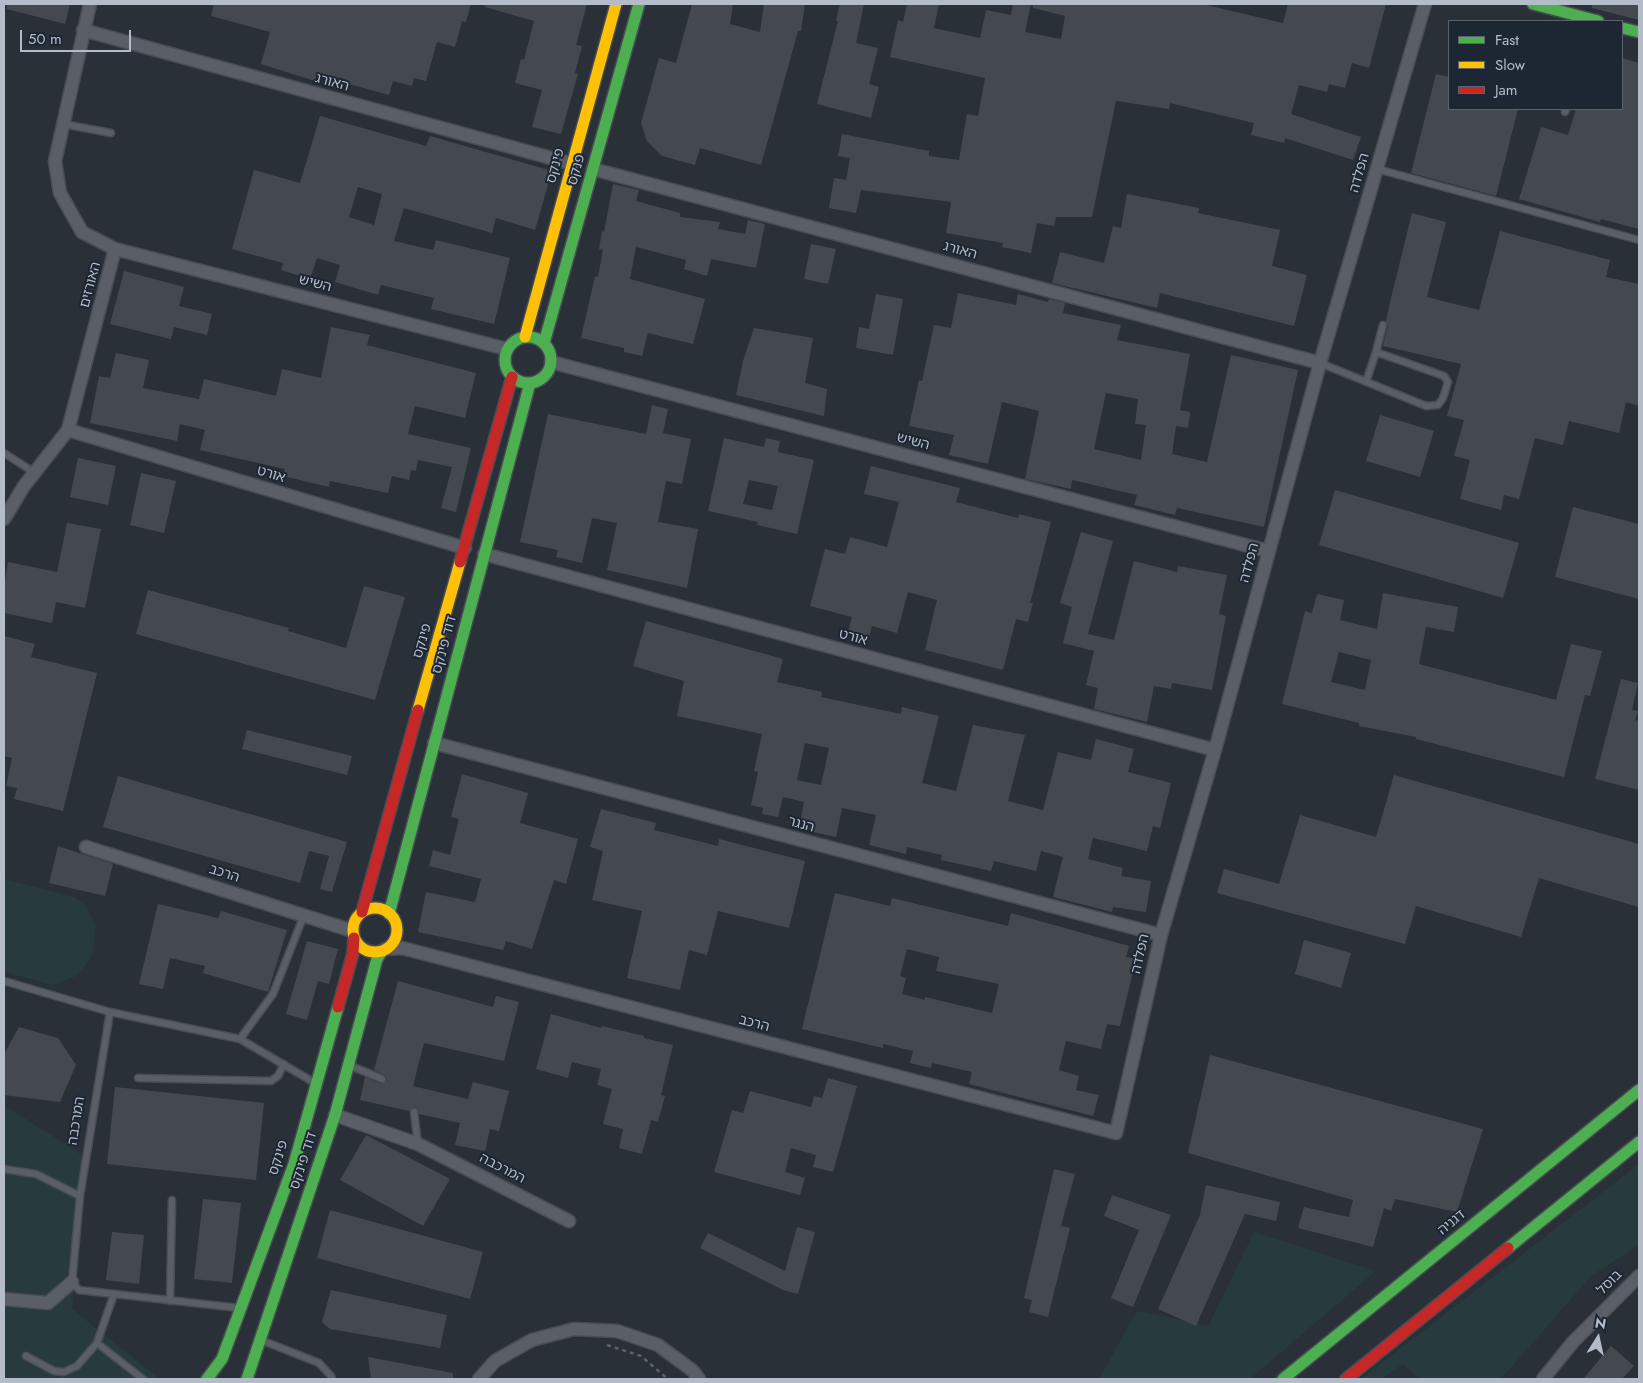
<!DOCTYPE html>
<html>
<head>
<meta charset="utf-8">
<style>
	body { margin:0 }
	#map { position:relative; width:1643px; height:1383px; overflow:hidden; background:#2a3038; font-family:Jost,sans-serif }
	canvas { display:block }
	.frame { position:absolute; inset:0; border:5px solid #b4bcc9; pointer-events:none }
	.legend { position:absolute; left:1448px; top:20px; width:175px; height:90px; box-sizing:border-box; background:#1d2633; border:1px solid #59626f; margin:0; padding:6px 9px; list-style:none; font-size:15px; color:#b4bcc9 }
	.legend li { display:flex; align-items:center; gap:10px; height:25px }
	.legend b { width:25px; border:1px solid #59626f }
	.north { position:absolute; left:1573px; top:1313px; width:50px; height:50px; -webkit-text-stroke:4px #1d2633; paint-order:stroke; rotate:10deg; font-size:14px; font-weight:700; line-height:20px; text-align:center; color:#b4bcc9 }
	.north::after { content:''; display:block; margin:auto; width:18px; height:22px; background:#b4bcc9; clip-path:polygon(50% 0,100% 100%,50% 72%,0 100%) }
	.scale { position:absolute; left:20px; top:30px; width:111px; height:22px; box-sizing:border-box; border:2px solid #b4bcc9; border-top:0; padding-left:6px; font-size:15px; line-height:18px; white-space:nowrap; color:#b4bcc9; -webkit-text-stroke:4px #1d2633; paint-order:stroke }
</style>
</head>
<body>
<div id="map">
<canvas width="1643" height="1383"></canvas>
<div class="frame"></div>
<ul class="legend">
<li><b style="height:6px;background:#4caf50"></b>Fast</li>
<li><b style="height:6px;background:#ffc107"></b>Slow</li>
<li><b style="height:6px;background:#c62828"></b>Jam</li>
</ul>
<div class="north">N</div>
<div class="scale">50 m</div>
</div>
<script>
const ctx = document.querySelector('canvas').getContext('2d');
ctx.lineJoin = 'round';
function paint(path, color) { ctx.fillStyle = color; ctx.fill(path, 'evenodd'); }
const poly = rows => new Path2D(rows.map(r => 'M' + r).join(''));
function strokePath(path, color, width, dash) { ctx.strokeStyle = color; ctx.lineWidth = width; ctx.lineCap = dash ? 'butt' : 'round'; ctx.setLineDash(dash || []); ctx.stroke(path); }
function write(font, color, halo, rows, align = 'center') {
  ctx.font = font + ' Jost,"Noto Sans Hebrew",sans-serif'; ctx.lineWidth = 4; ctx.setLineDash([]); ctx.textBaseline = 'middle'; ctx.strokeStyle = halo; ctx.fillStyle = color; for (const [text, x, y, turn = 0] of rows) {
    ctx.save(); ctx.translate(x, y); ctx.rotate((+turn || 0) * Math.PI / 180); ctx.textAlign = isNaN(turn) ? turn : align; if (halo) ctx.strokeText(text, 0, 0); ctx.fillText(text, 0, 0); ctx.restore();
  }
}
const green = poly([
	[4,879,74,897,84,904,96,924,95,940,92,956,83,969,74,977,53,985,4,972],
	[4,1105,84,1156,72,1309,160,1379,4,1379],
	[1639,1164,1639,1245,1591,1276,1501,1379,1420,1379,1403,1364,1381,1379,1361,1379],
	[1254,1232,1376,1271,1250,1379,1099,1379,1137,1311,1208,1326]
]);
const building = poly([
	[7,4,70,4,65,24,7,9],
	[214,4,471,4,466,22,462,21,455,47,437,42,426,81,414,78,412,86,393,81,389,95,317,75,315,81,261,64,270,32,211,16],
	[485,4,587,4,576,45,582,46,575,73,578,74,561,134,532,127,542,90,515,83,521,59,524,60,534,21,485,7],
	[692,4,733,4,730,24,760,32,764,4,805,4,801,31,798,31,761,165,700,148,695,165,662,156,647,141,641,123,659,58,676,63],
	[840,4,864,4,856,43,878,48,869,84,879,87,871,118,817,104,838,21,836,21],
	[907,4,939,4,934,28,980,38,986,10,1011,15,1013,4,1031,4,1025,32,1061,39,1065,16,1033,8,1033,4,1202,4,1283,23,1288,4,1386,4,1369,68,1352,63,1345,88,1329,84,1327,92,1299,85,1291,114,1361,137,1353,160,1285,138,1284,143,1251,135,1254,123,1170,103,1169,109,1116,101,1092,217,1056,217,1054,226,1037,223,1031,253,1002,247,1003,243,946,233,951,202,861,190,856,213,829,208,834,178,846,180,850,158,838,156,842,134,929,151,929,156,959,160,967,114,978,116,985,78,890,57,898,20,903,22],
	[1592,4,1639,4,1639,20,1592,8],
	[1622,58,1639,63,1639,229,1601,219,1600,222,1519,199,1541,127,1568,135,1576,109,1622,109],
	[1436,74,1449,77,1449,109,1518,109,1496,196,1411,173],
	[320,116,426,146,430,136,552,171,535,230,496,218,492,233,404,208,394,241,433,250,436,240,510,258,494,324,431,309,434,298,381,285,378,295,335,282,340,265,317,258,310,279,281,270,283,263,232,249,254,170,300,183],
	[358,187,382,194,374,225,349,217],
	[613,184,639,190,636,201,680,213,680,217,720,222,718,229,745,234,748,220,765,224,756,268,711,259,707,276,684,269,686,260,636,247,630,279,705,299,693,344,648,333,642,356,624,352,624,348,581,338,595,276,598,277,603,250,599,249,602,231,604,232],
	[1127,194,1199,208,1198,213,1280,230,1272,266,1307,275,1294,326,1160,293,1157,308,1052,283,1060,252,1104,263,1113,226,1121,228],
	[1412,213,1446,222,1427,297,1479,310,1500,231,1610,260,1606,277,1639,284,1639,406,1626,402,1619,433,1569,421,1563,445,1535,438,1519,499,1504,495,1501,510,1460,499,1470,460,1454,456,1464,420,1447,416,1461,364,1383,346,1388,326,1386,321,1390,302],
	[811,244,836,249,828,284,804,279],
	[124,271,184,287,179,306,212,314,207,335,174,327,171,339,110,324],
	[958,293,1016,305,1018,294,1048,302,1049,299,1065,303,1063,313,1121,325,1117,340,1190,354,1180,410,1190,412,1188,428,1176,426,1172,454,1207,462,1231,355,1298,370,1264,527,1177,508,1175,515,1134,505,1137,495,1072,480,1071,489,1025,479,1039,411,1002,402,988,464,949,455,954,435,909,426,919,380,922,381,934,325,951,328],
	[1106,393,1138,399,1135,424,1146,425,1141,460,1094,449],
	[876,294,903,299,893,355,856,348,859,327,869,329],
	[331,327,370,335,367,345,476,373,465,418,415,406,408,434,471,448,456,512,441,508,452,467,418,460,416,471,411,470,409,480,392,476,388,493,330,481,329,487,283,476,285,469,200,450,205,430,180,424,177,441,90,423,99,376,110,378,116,353,149,360,143,388,199,399,204,379,276,396,282,369,321,378],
	[754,328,813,338,805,383,827,389,824,416,736,395,743,361],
	[652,405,668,409,663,433,691,439,682,484,666,481,658,522,698,529,687,588,607,570,617,523,592,518,582,563,556,557,558,550,520,542,548,414,646,434],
	[1380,415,1434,431,1420,477,1366,461],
	[724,438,764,447,766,438,780,441,778,452,814,460,797,534,757,525,758,522,708,511],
	[749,480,778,486,772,510,743,504],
	[78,458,116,466,108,505,70,497],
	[871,466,960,488,956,502,1018,518,1019,514,1051,522,1030,603,1033,603,1028,622,1016,619,1003,670,925,650,937,600,908,592,897,633,872,626,869,637,848,632,852,617,810,606,825,549,845,554,850,537,887,547,899,502,864,494],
	[141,473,176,481,164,533,130,525],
	[1335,490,1519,543,1503,598,1319,545],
	[1573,507,1639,524,1639,599,1555,577],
	[67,523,101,529,85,608,56,602,52,623,4,613,4,586,8,562,57,572],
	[1081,532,1113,541,1088,634,1114,640,1134,561,1177,572,1178,566,1227,575,1219,614,1226,616,1212,690,1172,683,1171,689,1154,686,1147,722,1094,709,1098,688,1086,685,1094,651,1063,643,1072,607,1060,603],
	[364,586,405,597,375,700,136,634,148,590,289,628,288,631,346,648],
	[1383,593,1458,607,1454,632,1426,627,1419,664,1556,700,1571,644,1602,651,1590,696,1585,695,1564,777,1416,739,1416,737,1359,726,1359,723,1282,704,1305,611,1312,613,1317,594,1344,600,1340,620,1377,629],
	[1339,652,1371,660,1365,690,1331,682],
	[646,621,783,659,777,682,822,692,821,697,901,714,902,707,939,716,922,783,956,791,973,725,1025,735,1008,801,1043,810,1058,752,1091,760,1096,739,1134,749,1128,772,1171,783,1160,828,1153,826,1147,851,1093,838,1088,859,1123,868,1121,876,1151,881,1146,912,1113,907,1112,912,1053,897,1063,857,1041,851,1036,871,994,861,991,871,941,860,942,855,907,847,906,854,869,845,876,815,842,808,836,837,799,829,804,802,783,797,778,817,762,814,763,808,751,805,758,772,754,771,762,734,677,716,684,681,633,666],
	[805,743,829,748,821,785,797,780],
	[4,636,35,644,31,657,97,673,63,811,14,799,17,788,6,786,12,758,4,756],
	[1621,679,1638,683,1632,710,1638,711,1635,720,1639,721,1639,790,1595,779],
	[247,730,352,756,347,775,242,749],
	[462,774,528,793,520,823,578,839,566,884,554,880,532,949,506,941,503,950,418,932,426,892,475,902,481,879,429,866,433,850,450,855,459,819,451,817],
	[1394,775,1639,844,1639,907,1539,878,1521,937,1416,906,1405,944,1217,893,1224,869,1279,884,1300,815,1376,837],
	[118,776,347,842,332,892,320,889,329,856,309,851,300,883,103,827],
	[601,809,656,823,654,830,718,846,719,839,805,861,789,928,718,911,707,955,689,950,680,990,627,978,642,911,592,900,603,851,590,847],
	[58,846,113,864,105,896,49,883],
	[835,893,890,906,892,898,1008,926,1011,913,1129,946,1126,957,1136,959,1120,1026,1107,1024,1101,1049,1066,1041,1059,1070,1079,1076,1076,1090,1099,1095,1093,1116,969,1084,972,1072,932,1063,931,1068,910,1063,913,1051,883,1044,883,1048,802,1029],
	[907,949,939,957,936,971,999,984,992,1013,925,997,925,1000,902,994,906,978,900,976],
	[158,904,218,918,221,911,287,930,268,992,203,973,205,966,170,958,163,989,139,984],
	[1304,940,1351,953,1341,988,1295,974],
	[307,941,338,949,329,984,318,981,307,1020,286,1014],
	[398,981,493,1007,496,996,519,1002,504,1061,424,1043,413,1086,468,1099,473,1082,509,1091,499,1131,490,1129,485,1151,455,1145,460,1123,419,1114,415,1107,409,1111,360,1100,365,1077,381,1084,387,1080,386,1076,374,1070],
	[551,1014,601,1028,602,1026,644,1036,644,1038,673,1045,661,1095,665,1096,658,1122,651,1120,642,1154,619,1148,623,1129,603,1124,612,1089,597,1085,601,1069,572,1062,568,1078,536,1069],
	[19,1027,58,1038,76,1065,60,1102,4,1095,4,1054],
	[1210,1055,1483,1129,1457,1212,1395,1199,1391,1211,1384,1208,1373,1247,1298,1228,1304,1207,1349,1217,1353,1200,1188,1153],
	[828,1078,857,1086,833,1172,813,1167,816,1155,791,1148,785,1172,805,1178,800,1195,714,1172,732,1110,743,1113,750,1091,811,1107,814,1096,822,1098],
	[115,1087,264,1103,256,1180,107,1164],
	[366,1135,450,1179,423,1226,340,1180],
	[1054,1169,1075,1174,1061,1226,1070,1228,1048,1317,1029,1312,1032,1300,1024,1298],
	[1206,1185,1280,1202,1276,1221,1245,1214,1196,1326,1158,1309,1200,1215],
	[1112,1195,1171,1215,1133,1307,1111,1298,1139,1230,1104,1216],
	[203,1199,241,1203,232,1283,194,1279],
	[330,1210,483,1252,470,1299,317,1258],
	[797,1227,815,1232,798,1294,783,1290,700,1248,708,1233,785,1271],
	[112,1232,144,1235,139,1284,106,1280],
	[331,1290,447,1315,440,1348,330,1329,322,1322],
	[1611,1346,1634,1366,1622,1379,1583,1379],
	[368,1357,453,1373,453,1379,371,1379]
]);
const path = poly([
	[607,1345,641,1356,668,1379]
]);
const lane = poly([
	[1565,112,1566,109],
	[63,124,111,133],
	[1377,169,1639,240],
	[1320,363,1426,406,1438,405,1443,398,1448,382,1444,376,1376,352,1383,325],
	[1366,382,1376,352],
	[4,453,35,473],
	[4,981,110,1012],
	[240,1039,273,994,304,915],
	[349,1065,382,1079],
	[138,1078,271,1081,278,1076,284,1064],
	[414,1112,418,1144],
	[4,1169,36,1174,80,1196],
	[170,1301,172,1200],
	[239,1308,79,1290,72,1282,80,1196,110,1012,240,1039,315,1083],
	[261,1340,319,1363,331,1376,332,1379],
	[97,1343,143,1379],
	[26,1356,54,1371,64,1372,77,1366,97,1343,114,1294]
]);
const street = poly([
	[83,30,573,164],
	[593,169,1320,363],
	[115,249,507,349],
	[551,362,1268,551],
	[68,430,465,548],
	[4,519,24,486,68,430,115,249,82,232,60,193,55,161,90,4],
	[484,554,1215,750],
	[434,743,1161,935],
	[86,847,353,931],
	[385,949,402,948,1116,1133,1161,935,1215,750,1320,363,1425,4],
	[335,1115,418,1144,569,1221],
	[4,1299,48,1303,72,1282],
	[479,1379,495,1361,532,1340,574,1329,617,1331,658,1345,693,1371,699,1379],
	[1543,1379,1573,1342,1639,1276]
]);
const fast = poly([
	[1533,4,1598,21],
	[1622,28,1639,32],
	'505 360a23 23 0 1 1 46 0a23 23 0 1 1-46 0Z',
	[544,343,639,4],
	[389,914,530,383],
	[1508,1248,1639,1142],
	[207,1379,222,1359,294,1164,338,1007],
	[247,1379,335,1115,377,959,382,951],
	[1283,1379,1639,1090]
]);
const slow = poly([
	[525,337,616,4],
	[418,710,460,562],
	'353 930a22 22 0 1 1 44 0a22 22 0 1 1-44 0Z'
]);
const jam = poly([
	[460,562,512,377],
	[362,912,418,710],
	[338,1007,353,953,354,938],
	[1346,1379,1508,1248]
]);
const streetNames = [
	["האורג",332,83,15],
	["פינקס",556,166,-75],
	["פנקס",577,170,-74],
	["הפלדה",1360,173,-74],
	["האורג",960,251,15],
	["השיש",315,284,14],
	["האורזים",91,285,-75],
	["השיש",913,442,15],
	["אורט",271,475,17],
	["הפלדה",1250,563,-75],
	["אורט",853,638,15],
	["פינקס",423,641,-74],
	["דוד פינקס",445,645,-75],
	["הנגר",801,825,15],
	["הרכב",224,874,18],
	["הפלדה",1141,954,-77],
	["הרכב",754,1024,15],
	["המרכבה",77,1121,-81],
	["פינקס",279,1158,-72],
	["דוד פינקס",304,1161,-72],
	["המרכבה",502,1169,27],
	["דגניה",1452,1223,-39],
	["בוסל",1610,1283,-45]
];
paint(green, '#273a3e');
paint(building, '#444950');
strokePath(lane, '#484c53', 9);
strokePath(street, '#484c53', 15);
strokePath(fast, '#484c53', 14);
strokePath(slow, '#484c53', 14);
strokePath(jam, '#484c53', 14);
strokePath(path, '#5d636a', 2.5, [4, 4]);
strokePath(lane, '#5a5e66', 6);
strokePath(street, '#5a5e66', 12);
strokePath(fast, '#4caf50', 11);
strokePath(slow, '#ffc107', 11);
strokePath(jam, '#c62828', 11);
write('14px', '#b4bcc9', '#1d2633', streetNames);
</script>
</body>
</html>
